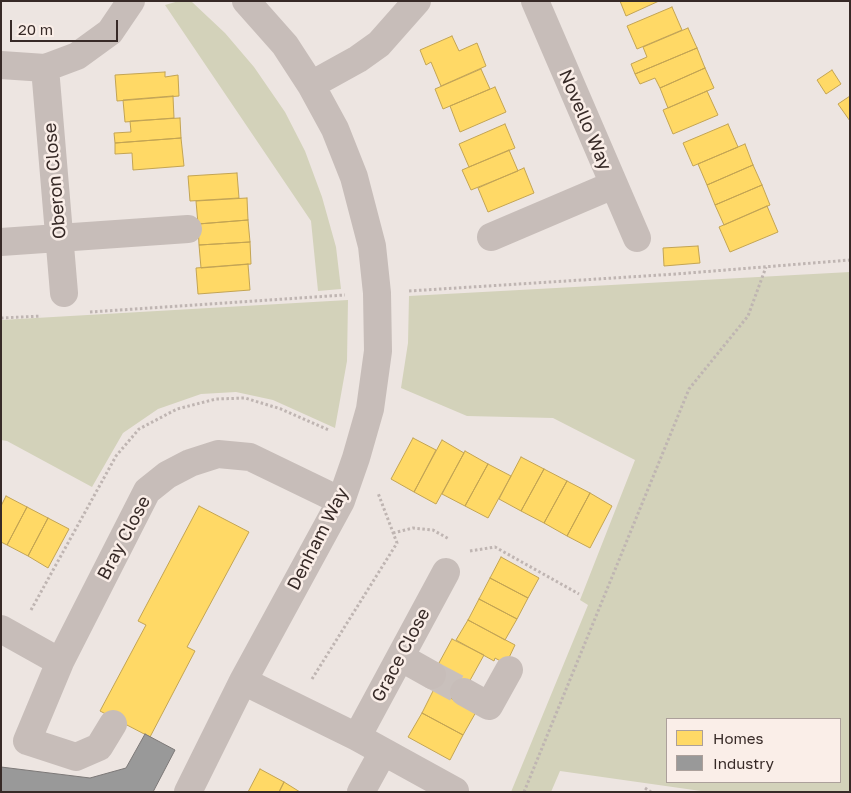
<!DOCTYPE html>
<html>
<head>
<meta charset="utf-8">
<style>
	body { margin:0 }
	#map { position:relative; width:851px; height:793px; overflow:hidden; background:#ede5e1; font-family:"Golos Text",sans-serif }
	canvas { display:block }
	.frame { position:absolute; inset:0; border:2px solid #372a27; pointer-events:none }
	.legend { position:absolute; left:666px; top:718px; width:175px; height:65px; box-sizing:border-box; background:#faeee8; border:1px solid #aca09b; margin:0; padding:6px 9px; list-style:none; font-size:15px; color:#372a27 }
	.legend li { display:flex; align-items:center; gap:10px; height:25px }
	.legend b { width:25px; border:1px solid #aca09b }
	.scale { position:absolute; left:10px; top:20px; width:108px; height:22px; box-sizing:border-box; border:2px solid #372a27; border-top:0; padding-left:6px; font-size:15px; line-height:18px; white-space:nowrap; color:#372a27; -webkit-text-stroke:4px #faeee8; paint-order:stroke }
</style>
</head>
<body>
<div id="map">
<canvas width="851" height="793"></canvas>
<div class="frame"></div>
<ul class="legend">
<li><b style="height:14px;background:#ffd966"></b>Homes</li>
<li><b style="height:14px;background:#999"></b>Industry</li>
</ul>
<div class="scale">20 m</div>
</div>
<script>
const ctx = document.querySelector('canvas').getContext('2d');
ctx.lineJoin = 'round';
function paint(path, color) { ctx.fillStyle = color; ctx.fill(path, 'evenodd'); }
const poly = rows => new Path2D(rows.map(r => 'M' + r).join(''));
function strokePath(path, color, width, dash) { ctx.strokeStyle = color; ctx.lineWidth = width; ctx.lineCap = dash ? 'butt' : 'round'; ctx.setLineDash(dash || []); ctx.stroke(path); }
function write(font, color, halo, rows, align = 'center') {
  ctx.font = font + ' "Golos Text",sans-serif'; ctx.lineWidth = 5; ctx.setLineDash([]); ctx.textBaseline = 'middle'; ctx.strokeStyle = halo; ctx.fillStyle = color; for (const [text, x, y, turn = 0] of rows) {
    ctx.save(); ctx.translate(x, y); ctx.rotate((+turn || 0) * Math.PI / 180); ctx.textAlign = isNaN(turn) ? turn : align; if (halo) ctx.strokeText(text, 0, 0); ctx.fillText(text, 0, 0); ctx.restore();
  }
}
const green = poly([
	[179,1,192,2,225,33,254,67,285,112,305,151,322,197,336,247,341,289,318,291,311,221,165,5],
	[850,272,850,792,708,792,560,771,551,792,511,792,588,605,580,600,635,460,553,418,467,416,401,388,408,343,409,296],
	[667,719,840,719,840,782,667,782],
	[348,300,347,361,335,428,273,400,236,392,201,394,158,409,123,433,92,487,7,441,1,440,1,320]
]);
const homes = poly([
	[620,1,659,1,626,16,620,1],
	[672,7,682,30,637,49,627,26,672,7],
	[688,28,697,48,635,74,631,64,647,57,643,47,688,28],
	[452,36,459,51,477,43,486,66,441,86,431,62,426,65,420,50,452,36],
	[697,48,705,68,660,88,655,78,640,84,635,74,697,48],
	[705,68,714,88,668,108,660,88,705,68],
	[481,69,490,89,443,109,435,89,481,69],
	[832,70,841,84,826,94,817,80,832,70],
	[165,72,165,77,178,75,179,96,117,101,115,75,165,72],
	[495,87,506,112,460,132,450,106,495,87],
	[707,91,718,115,673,134,663,110,707,91],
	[173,96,174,118,125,122,123,100,173,96],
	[850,96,850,121,838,104,850,96],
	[180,118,181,138,115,143,114,133,131,132,130,121,180,118],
	[505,124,515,148,469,167,459,144,505,124],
	[728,124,738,147,693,166,683,143,728,124],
	[181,138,184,166,133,170,132,153,115,154,115,143,181,138],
	[745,144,753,165,707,185,698,164,745,144],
	[509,150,518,171,471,190,462,170,509,150],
	[753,165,762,185,715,205,707,185,753,165],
	[524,168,534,193,488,212,478,188,524,168],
	[237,173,239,198,190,201,188,176,237,173],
	[762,185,770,205,724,225,715,205,762,185],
	[247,198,248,220,198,224,196,201,247,198],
	[767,206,778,232,730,252,719,227,767,206],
	[248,220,250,242,199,245,198,224,248,220],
	[250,242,251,264,201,268,199,245,250,242],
	[698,246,700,263,664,266,663,248,698,246],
	[248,264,250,290,198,294,196,268,248,264],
	[413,438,436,450,414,492,391,479,413,438],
	[442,440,464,453,436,504,414,492,442,440],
	[465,451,488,464,465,506,442,494,465,451],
	[521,457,544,469,521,511,499,499,521,457],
	[488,464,511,476,488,518,465,506,488,464],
	[544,469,567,481,544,523,521,511,544,469],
	[567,481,590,493,567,536,544,523,567,481],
	[590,493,612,506,590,548,567,536,590,493],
	[6,496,27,507,7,545,1,542,1,506,6,496],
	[199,506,249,532,187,647,195,651,150,737,100,711,146,625,138,621,199,506],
	[27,507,48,518,28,556,7,545,27,507],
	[48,518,69,529,48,568,28,556,48,518],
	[501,557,539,578,528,598,490,578,501,557],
	[490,578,528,598,517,619,479,599,490,578],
	[479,599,517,619,505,640,468,620,479,599],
	[468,620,515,645,506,664,495,658,494,661,456,640,468,620],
	[452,639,484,655,458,702,427,685,452,639],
	[434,689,476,712,463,735,422,713,434,689],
	[422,713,463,735,450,760,408,737,422,713],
	[260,769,284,782,279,792,248,792,260,769],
	[284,782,300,792,279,792,284,782]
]);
const industry = poly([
	[145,734,175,750,153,792,1,792,1,767,90,778,126,768,145,734]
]);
const minorTunnel = poly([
	[432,675,464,692]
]);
const path = poly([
	[409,291,676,274,850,260],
	[90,312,345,295],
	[1,318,41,316],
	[393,533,413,528,433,530,449,539],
	[470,551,495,547,579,594],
	[31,610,116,456,139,429,177,409,216,399,245,398,281,409,329,430],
	[312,679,397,543,378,493],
	[645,788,651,792],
	[524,792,689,389,748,316,766,267]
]);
const minor = poly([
	[535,1,637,238],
	[1,65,45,68,77,56,110,32,131,1],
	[45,68,64,293],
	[311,85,358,59,379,44,417,1],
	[491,237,613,185],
	[1,242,188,229],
	[1,629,60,662,147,491,167,475,190,463,218,454,250,457,341,501],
	[400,657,432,675],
	[60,662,27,741,76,757,99,747,113,724],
	[243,681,357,737,446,572],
	[464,692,489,706,509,670],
	[357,737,455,791],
	[188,792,243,681,341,501,356,458,370,409,378,351,377,293,372,246,354,177,335,129,311,85,285,45,246,1],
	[361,792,383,752]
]);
const streetNames = [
	["Novello Way",585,120,67],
	["Oberon Close",55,181,-95],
	["Bray Close",124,538,-62],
	["Denham Way",318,539,-63],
	["Grace Close",401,655,-62]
];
paint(green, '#d3d2ba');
paint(homes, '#ffd966');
strokePath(homes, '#c3a453', 1);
paint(industry, '#999');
strokePath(industry, '#7c7877', 1);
strokePath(minorTunnel, '#c9c0bc', 28, [28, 14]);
strokePath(path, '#bfb5b2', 3, [2.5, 2.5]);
strokePath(minor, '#c7bdb9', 28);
write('18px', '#372a27', '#faeee8', streetNames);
</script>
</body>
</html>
